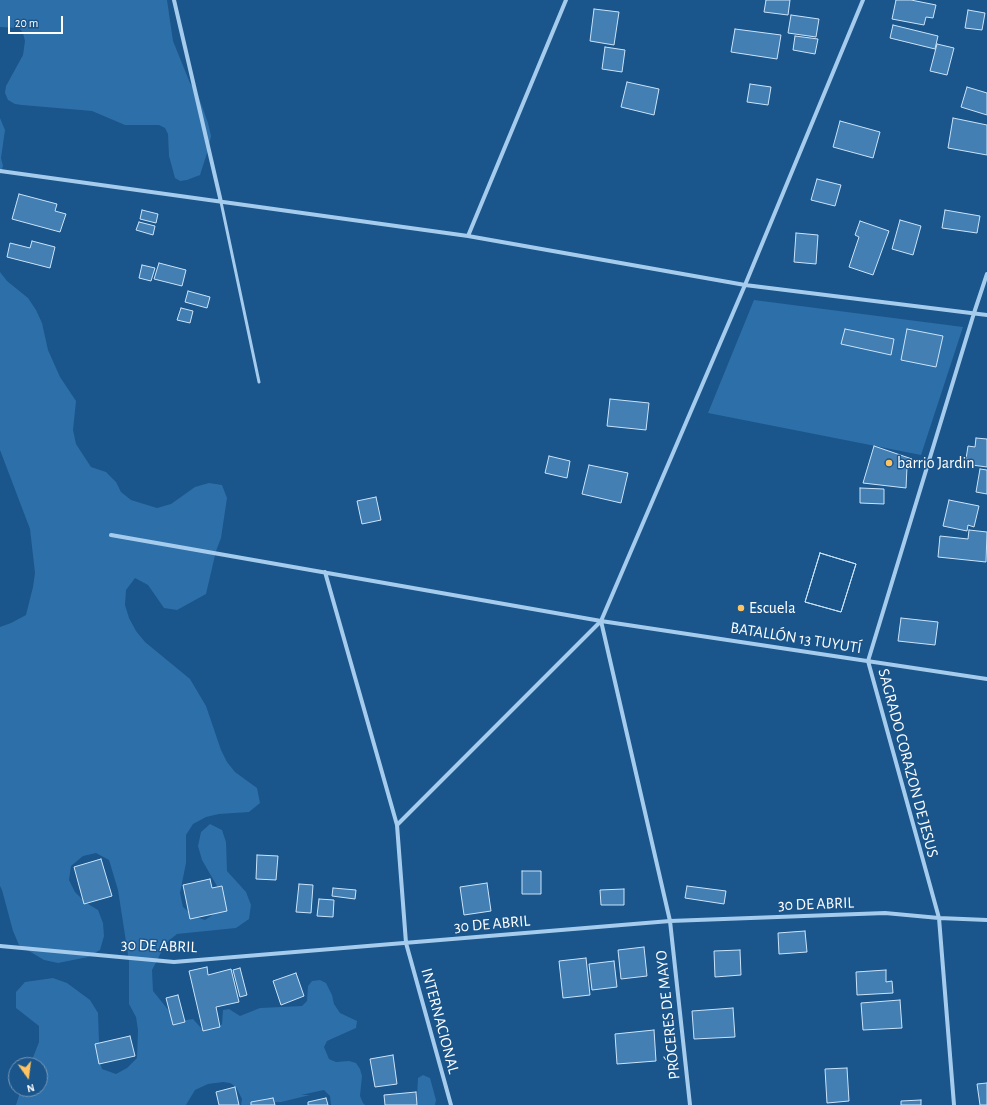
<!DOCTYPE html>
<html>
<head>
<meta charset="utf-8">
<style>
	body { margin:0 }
	#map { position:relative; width:987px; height:1105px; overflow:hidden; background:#1a558b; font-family:"Alegreya Sans",sans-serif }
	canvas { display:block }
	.north { position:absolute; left:8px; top:1057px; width:40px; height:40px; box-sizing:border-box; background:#1a558b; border:1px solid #7699b9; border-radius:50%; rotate:166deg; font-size:11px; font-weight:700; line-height:16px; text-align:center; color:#fff }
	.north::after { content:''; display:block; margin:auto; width:14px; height:18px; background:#ffc461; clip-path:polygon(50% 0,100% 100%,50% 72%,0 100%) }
	.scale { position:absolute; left:8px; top:16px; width:55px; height:18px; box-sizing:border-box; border:2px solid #fff; border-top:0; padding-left:5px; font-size:12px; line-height:14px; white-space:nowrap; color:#fff; -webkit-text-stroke:3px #1a558b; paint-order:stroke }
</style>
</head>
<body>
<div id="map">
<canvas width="987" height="1105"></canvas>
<div class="north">N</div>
<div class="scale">20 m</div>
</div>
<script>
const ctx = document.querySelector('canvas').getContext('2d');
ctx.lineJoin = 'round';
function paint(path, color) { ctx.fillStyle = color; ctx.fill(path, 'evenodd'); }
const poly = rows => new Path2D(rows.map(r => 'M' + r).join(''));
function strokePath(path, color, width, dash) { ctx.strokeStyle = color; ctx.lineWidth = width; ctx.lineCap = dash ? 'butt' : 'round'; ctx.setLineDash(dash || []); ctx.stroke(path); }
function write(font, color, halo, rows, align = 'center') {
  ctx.font = font + ' "Alegreya Sans",sans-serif'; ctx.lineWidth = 3; ctx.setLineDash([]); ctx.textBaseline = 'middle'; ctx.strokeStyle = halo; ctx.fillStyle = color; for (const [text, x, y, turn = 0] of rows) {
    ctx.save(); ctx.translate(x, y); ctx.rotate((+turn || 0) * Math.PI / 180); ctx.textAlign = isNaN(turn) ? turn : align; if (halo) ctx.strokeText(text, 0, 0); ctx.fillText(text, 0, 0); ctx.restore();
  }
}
const green = poly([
	[0,0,167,0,173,41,190,83,198,95,208,123,211,136,208,150,200,175,187,180,180,181,175,178,169,156,168,134,165,128,159,125,125,125,92,111,22,105,15,104,8,100,5,93,6,86,23,55,25,41,23,33,19,28,0,27],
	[0,118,5,130,1,158,3,166,0,175],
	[0,272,7,281,28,298,36,310,42,323,48,350,60,377,76,401,73,430,76,444,91,467,106,472,116,482,121,492,131,500,157,508,171,504,195,487,209,483,222,485,227,498,221,538,216,551,206,594,177,610,164,608,148,585,135,578,126,590,125,605,129,618,136,631,145,642,190,679,206,706,221,750,227,762,235,772,257,788,260,803,249,812,219,814,206,817,193,824,186,835,186,863,180,893,183,907,193,916,205,920,217,912,221,899,217,886,202,860,198,846,201,832,210,824,222,830,226,842,227,871,246,892,251,905,249,919,236,928,177,934,166,943,152,970,153,991,174,1017,180,1021,193,1019,202,1029,210,1030,216,1029,222,1024,223,1010,229,1009,240,1016,260,1008,302,1006,307,1001,308,986,312,981,320,980,326,983,332,995,334,1004,340,1013,357,1021,356,1028,327,1041,324,1047,329,1059,336,1062,349,1061,356,1063,360,1069,362,1076,360,1096,363,1103,365,1105,331,1105,330,1096,324,1090,301,1095,310,1095,281,1102,274,1102,268,1098,254,1102,253,1105,241,1105,242,1099,236,1087,230,1083,223,1082,208,1084,195,1090,186,1105,16,1105,21,1089,40,1089,40,1065,30,1065,39,1042,39,1026,16,1008,16,992,25,982,53,978,67,983,90,1000,98,1013,99,1041,98,1056,102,1069,116,1074,127,1068,137,1058,138,1030,136,1017,129,1004,129,961,118,890,109,860,96,853,83,856,71,866,69,880,75,892,85,902,98,910,103,923,104,936,100,950,88,957,58,963,44,960,19,945,13,931,2,890,0,886,0,627,11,623,26,615,33,587,35,573,30,529,0,450],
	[754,300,963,327,921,455,708,413],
	[423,1075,430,1078,436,1100,435,1105,409,1105,417,1098,418,1078]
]);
const building = poly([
	[766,0,790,0,788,15,764,12,766,0],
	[896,0,911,0,936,5,933,18,926,17,924,25,892,19,896,0],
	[594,9,619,12,614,45,590,41,594,9],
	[968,10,985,13,982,30,965,28,968,10],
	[791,15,819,19,816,37,788,33,791,15],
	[893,25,938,36,935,49,890,38,893,25],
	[735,29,781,35,777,59,731,52,735,29],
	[795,36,818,39,815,54,793,50,795,36],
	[937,44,954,48,947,75,930,71,937,44],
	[605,47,625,50,622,72,602,69,605,47],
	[627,82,659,89,654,115,621,107,627,82],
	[750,84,771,87,768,105,747,102,750,84],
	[967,87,987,93,987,115,961,107,967,87],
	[953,118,987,125,987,155,948,148,953,118],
	[840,121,880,132,873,158,833,147,840,121],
	[817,179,841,185,835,206,811,200,817,179],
	[19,194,57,204,55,211,66,214,60,232,12,219,19,194],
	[142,210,158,214,156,223,140,219,142,210],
	[945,210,980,216,977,233,942,228,945,210],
	[900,220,921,226,913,255,892,249,900,220],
	[860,221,889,231,873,275,849,267,859,237,855,235,860,221],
	[139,222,155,226,153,235,136,230,139,222],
	[796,233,818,235,816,264,794,262,796,233],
	[32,241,55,247,50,268,7,257,10,243,30,248,32,241],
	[159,263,186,270,182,286,154,279,159,263],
	[142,265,155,268,151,281,139,278,142,265],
	[188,291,210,297,207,308,185,302,188,291],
	[181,308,193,311,190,323,177,320,181,308],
	[845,329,894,339,891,355,841,344,845,329],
	[907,329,943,336,936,367,901,360,907,329],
	[610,399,649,403,646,430,607,426,610,399],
	[976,438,987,439,987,467,972,465,973,460,966,459,968,446,975,447,976,438],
	[874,446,912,459,907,467,906,488,863,483,874,446],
	[549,456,570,461,567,478,545,473,549,456],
	[589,465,628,473,621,503,582,494,589,465],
	[980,469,987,470,987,494,976,492,980,469],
	[860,488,884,489,884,504,860,503,860,488],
	[376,497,381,520,362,524,357,501,376,497],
	[949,500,979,506,974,527,968,525,967,531,943,526,949,500],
	[969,530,987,532,986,562,938,557,940,536,968,539,969,530],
	[820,553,856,564,841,612,805,602,820,553],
	[820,553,856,564,841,612,805,602,820,553],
	[901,618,938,622,935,645,898,641,901,618],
	[257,855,278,856,276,880,256,879,257,855],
	[101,859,112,896,84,904,74,867,101,859],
	[522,871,541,871,541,894,522,894,522,871],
	[210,879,212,888,222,886,227,911,190,919,183,885,210,879],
	[487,883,491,911,464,915,460,887,487,883],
	[299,884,313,885,311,913,296,912,299,884],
	[687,886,726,891,724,904,685,898,687,886],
	[333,888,356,890,355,899,332,896,333,888],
	[624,889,624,905,601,905,600,890,624,889],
	[319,899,334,900,333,917,317,916,319,899],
	[805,931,807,952,779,954,778,933,805,931],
	[644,947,647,976,621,979,618,950,644,947],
	[740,950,741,975,715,977,714,951,740,950],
	[586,958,590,995,563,998,559,961,586,958],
	[614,961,617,987,592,990,589,964,614,961],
	[207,967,208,975,231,969,239,1002,216,1007,220,1027,203,1031,189,971,207,967],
	[240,968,247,995,240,997,233,970,240,968],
	[886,970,886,982,892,981,893,993,857,995,856,972,886,970],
	[296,973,304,996,281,1005,273,981,296,973],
	[178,995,185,1022,173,1025,166,998,178,995],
	[900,1000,902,1028,863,1030,861,1003,900,1000],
	[733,1008,735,1037,694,1039,692,1011,733,1008],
	[654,1030,656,1061,617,1064,615,1034,654,1030],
	[130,1036,135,1056,99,1064,95,1044,130,1036],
	[393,1055,397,1084,375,1087,370,1059,393,1055],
	[847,1068,849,1101,827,1103,825,1069,847,1068],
	[987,1083,987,1105,980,1105,977,1084,987,1083],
	[235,1087,239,1105,219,1105,216,1092,235,1087],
	[416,1092,417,1105,385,1105,384,1095,416,1092],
	[273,1098,275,1105,251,1105,251,1102,273,1098],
	[326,1098,328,1105,308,1105,308,1102,326,1098],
	[921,1100,921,1105,901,1105,901,1101,921,1100]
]);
const lane = poly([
	[221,202,259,382]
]);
const street = poly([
	[174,0,221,202],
	[0,171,468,236,745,285,987,315],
	[468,236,566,0],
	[111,535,601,621,987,679],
	[325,572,397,825],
	[601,621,670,921,690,1105],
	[0,946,174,962,670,921,885,913,939,918,987,920],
	[451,1105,406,943,397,825,601,621,745,285,863,0],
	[954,1105,939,918,868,661,974,313,987,274]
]);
const markers = [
	[889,463,4,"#ffc461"],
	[741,608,4,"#ffc461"]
];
const poiNames = [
	["barrio Jardin",897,463],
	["Escuela",749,608]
];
const streetNames = [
	["BATALLÓN 13 TUYUTÍ",796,638,9],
	["SAGRADO CORAZON DE JESUS",908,763,75],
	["30 DE ABRIL",816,904,-2],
	["30 DE ABRIL",492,924,-5],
	["30 DE ABRIL",159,946,2],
	["PRÓCERES DE MAYO",668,1015,-96],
	["INTERNACIONAL",440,1021,75]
];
paint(green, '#2d6fa9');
paint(building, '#437fb3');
strokePath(building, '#cae4fa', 1);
strokePath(lane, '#a5cced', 3);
strokePath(street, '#a5cced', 4);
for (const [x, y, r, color] of markers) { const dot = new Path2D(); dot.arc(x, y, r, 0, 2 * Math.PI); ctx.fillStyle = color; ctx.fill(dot); strokePath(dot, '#1a558b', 1.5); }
write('16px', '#fff', '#1a558b', poiNames, 'left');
write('16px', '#fff', '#1a558b', streetNames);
</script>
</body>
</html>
